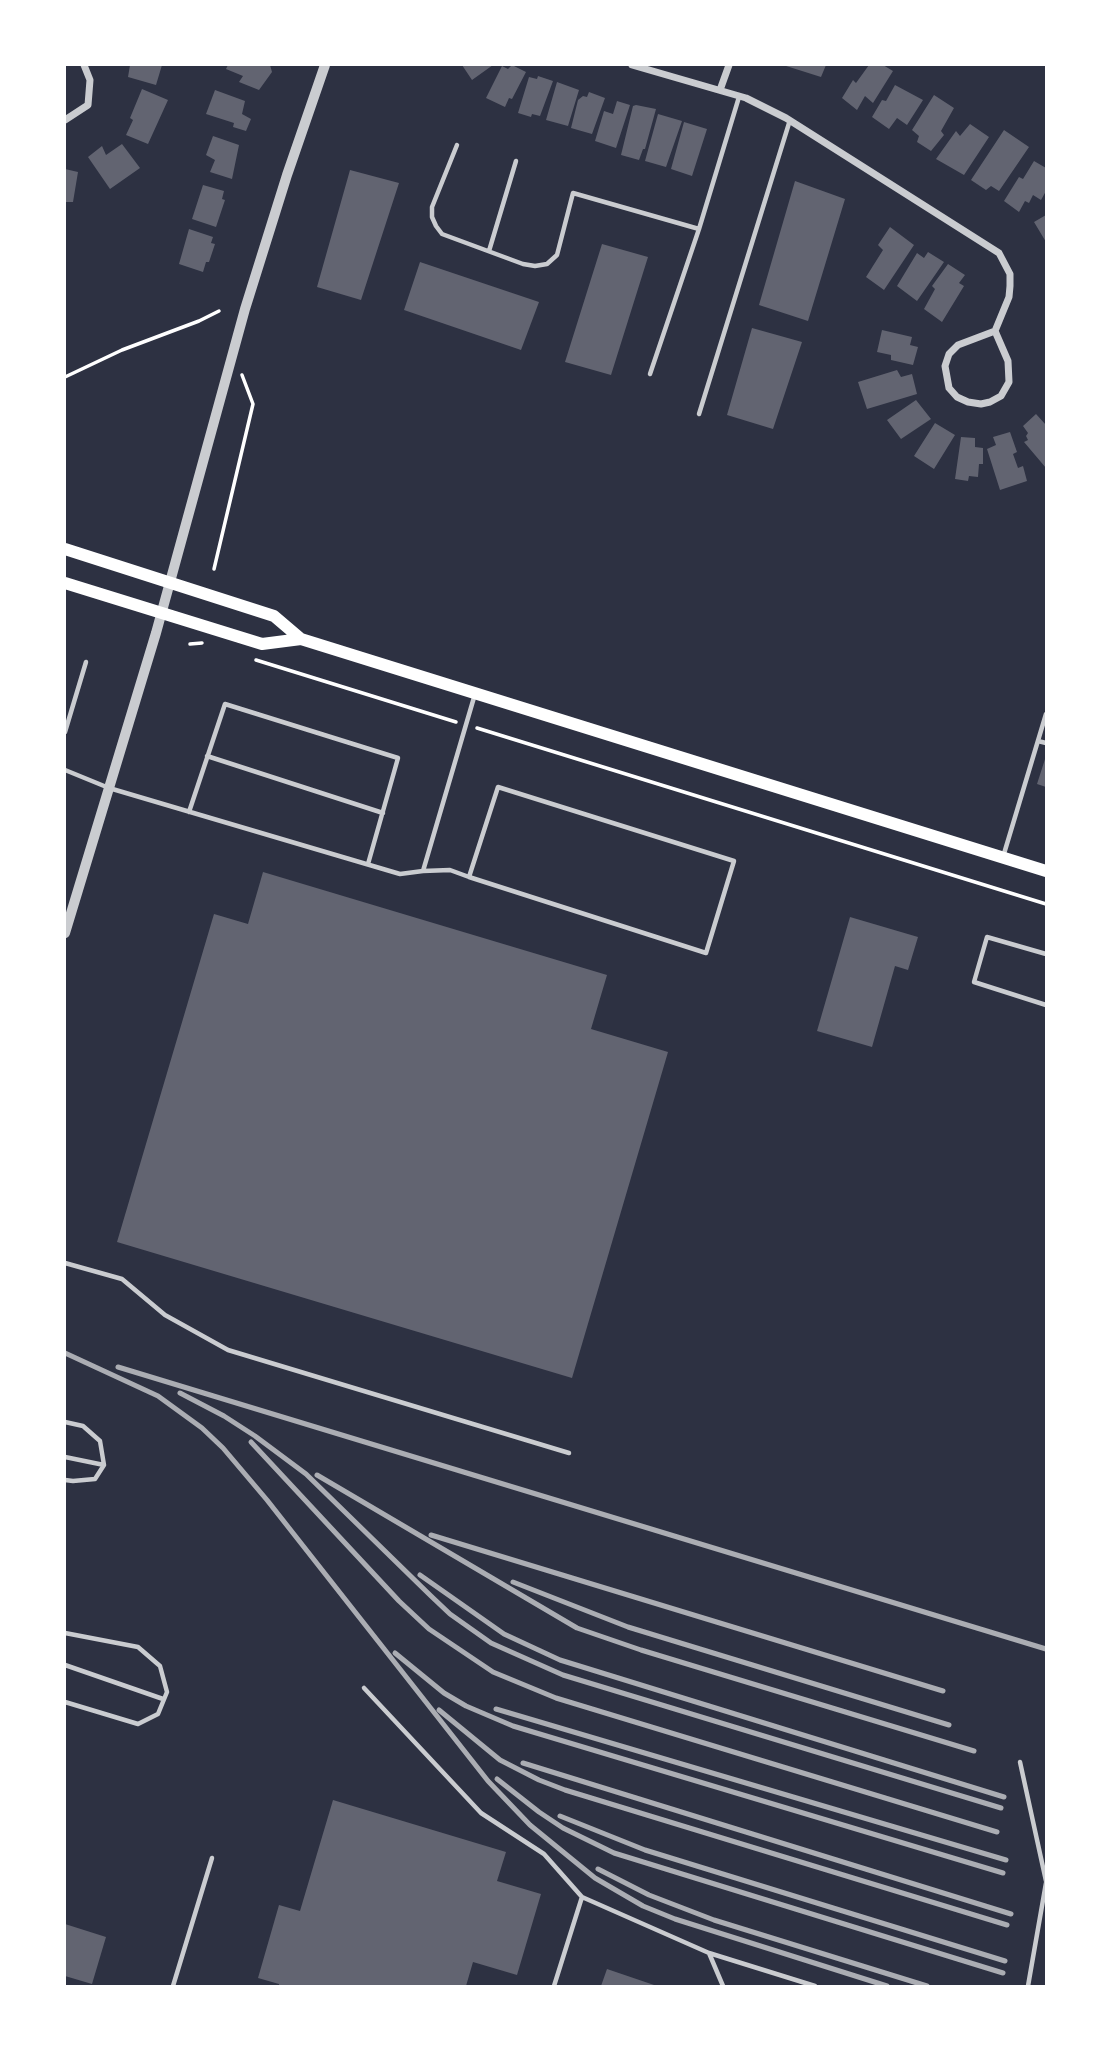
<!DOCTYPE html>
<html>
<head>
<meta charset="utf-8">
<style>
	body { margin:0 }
	#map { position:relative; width:1111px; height:2051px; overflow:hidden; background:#2d3142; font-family:"IBM Plex Sans",sans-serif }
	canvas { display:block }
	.frame { position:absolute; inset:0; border:66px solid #fff; pointer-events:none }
</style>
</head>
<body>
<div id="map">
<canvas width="1111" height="2051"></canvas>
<div class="frame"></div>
</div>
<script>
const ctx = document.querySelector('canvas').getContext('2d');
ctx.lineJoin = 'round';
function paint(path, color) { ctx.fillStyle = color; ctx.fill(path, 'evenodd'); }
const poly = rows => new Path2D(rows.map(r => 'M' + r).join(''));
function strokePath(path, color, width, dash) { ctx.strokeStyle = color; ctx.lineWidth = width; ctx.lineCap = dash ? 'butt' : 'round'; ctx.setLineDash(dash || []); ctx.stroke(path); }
const building = poly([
	[130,65,162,65,156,85,128,77],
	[228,65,270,65,272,72,259,90,239,82,243,76,226,69],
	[462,65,493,65,472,80],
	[512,65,526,72,512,99,509,98,505,107,486,98,502,66,508,69],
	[783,65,826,65,821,77],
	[869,65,883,65,893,71,873,103,865,96,857,110,842,98,853,80,856,83],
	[538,76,553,81,540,116,532,114,531,117,518,113,529,77,537,79],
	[557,82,579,90,568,126,546,120],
	[895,85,923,100,907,125,897,118,889,129,872,117,882,100,886,101],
	[142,89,168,100,148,144,126,135,133,120,130,118],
	[215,90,245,101,242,114,251,119,246,131,233,127,234,123,206,114],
	[589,92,605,98,592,134,571,128,578,100,583,96,587,97],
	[934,95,954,108,941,131,944,135,931,151,917,142,919,136,912,130],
	[617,101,630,105,616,148,595,141,604,111,613,114],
	[636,105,656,109,645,149,643,149,639,160,621,155,633,106],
	[658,114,682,121,666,167,645,161],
	[684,122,707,129,692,176,671,169],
	[970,124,989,137,964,175,936,159,956,131,960,136],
	[1004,130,1029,147,999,191,991,186,986,190,971,180],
	[213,136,239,145,232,179,210,172,215,160,206,155],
	[122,144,140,168,110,189,88,157,102,146,106,155],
	[1034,161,1046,168,1046,191,1041,200,1033,195,1029,203,1025,201,1019,212,1004,201,1019,177,1023,179],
	[65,169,78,172,73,202,65,202],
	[350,170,399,183,361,300,317,287],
	[795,181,845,199,808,321,759,305],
	[203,185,224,191,222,199,225,200,216,227,192,219],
	[1046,215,1046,242,1034,222],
	[890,227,914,245,884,290,866,277,883,250,878,245],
	[189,229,213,237,211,243,215,244,209,262,206,262,203,272,179,264],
	[602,244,648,257,611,375,565,362],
	[928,252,944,262,917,301,897,286,917,253,924,258],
	[420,262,539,302,521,350,404,310],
	[948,264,965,275,959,283,964,286,942,322,924,309,935,289,932,286],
	[752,328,802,342,773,429,727,415],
	[882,330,912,337,910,345,918,347,913,365,891,360,891,355,877,352],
	[897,370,901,377,912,374,917,394,867,409,858,382],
	[916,400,931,419,901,439,887,420],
	[1036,414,1046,425,1046,468,1024,442,1028,440,1026,436,1028,433,1023,426],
	[935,423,955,435,934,469,914,456],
	[1010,432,1017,452,1013,454,1018,468,1023,466,1027,481,1000,490,987,449,996,445,993,437],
	[961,437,975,438,975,447,983,448,983,464,979,464,978,477,969,476,968,481,955,479],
	[1046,756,1046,787,1037,784],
	[263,872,607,975,591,1029,668,1052,572,1378,117,1242,214,914,248,924],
	[850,917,918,937,908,970,895,966,872,1047,817,1031],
	[333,1800,506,1852,497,1881,541,1894,517,1975,473,1962,466,1986,279,1986,279,1984,258,1978,279,1905,300,1911],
	[65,1924,106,1937,92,1984,65,1976],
	[607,1969,657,1986,601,1986]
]);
const path = poly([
	[65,377,122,350,199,321,219,311],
	[214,569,253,404,242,375],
	[190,644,202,643],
	[256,660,456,722],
	[477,728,1046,904]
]);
const service = poly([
	[457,145,432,207,432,217,436,226,442,234,523,264,535,266,547,264,557,255,573,193,699,229],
	[489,251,516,161],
	[650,374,699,229,739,97],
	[699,414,790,120],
	[65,732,86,662],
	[1038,741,1046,743],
	[207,756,383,813],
	[65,770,109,788,400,874,423,871,475,694],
	[189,812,225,704,398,758,368,864],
	[1003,857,1046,714],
	[423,871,450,870,469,877,706,953,734,861,498,787,469,877],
	[1046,954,987,937,974,982,1046,1005],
	[65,1263,122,1279,165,1315,228,1350,569,1453],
	[65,1422,83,1426,100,1441,104,1465,95,1479,73,1481,65,1480],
	[65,1457,104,1465],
	[65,1633,138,1647,160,1666,167,1692,158,1714,138,1724,65,1702],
	[65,1665,163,1699],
	[364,1688,481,1813,544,1854,582,1897],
	[1020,1762,1046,1881],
	[709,1953,815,1986],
	[173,1986,212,1858],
	[554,1986,582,1897,709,1953,723,1986],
	[1028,1986,1046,1883]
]);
const minor = poly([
	[632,65,746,98,786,118,999,253,1010,274,1010,286,1009,297,995,331,1008,361,1009,382,1001,396,990,402,981,404,968,402,957,397,949,388,945,366,949,354,958,345,995,331],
	[720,90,729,65],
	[65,120,88,105,90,80,84,65]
]);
const tertiary = poly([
	[65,933,156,633,245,309,287,175,325,65]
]);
const secondary = poly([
	[65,549,274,616,301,639,1046,871],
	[65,583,262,644,301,639]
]);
const rail = poly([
	[65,1353,158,1396,202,1428,223,1448,267,1500,488,1781,530,1825,595,1878,643,1906,675,1919,887,1986],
	[118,1367,1046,1649],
	[180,1393,224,1416,255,1436,306,1474,431,1596,450,1614,491,1643,563,1675,1001,1808],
	[251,1442,399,1601,429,1629,493,1672,556,1698,997,1832],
	[317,1475,577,1628,641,1650,974,1751],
	[431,1535,943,1691],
	[420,1575,504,1634,560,1660,1004,1797],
	[513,1582,628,1627,949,1725],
	[395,1653,444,1693,466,1706,513,1726,1003,1873],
	[496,1709,1006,1860],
	[439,1710,500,1760,539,1780,565,1790,1007,1925],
	[523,1763,1011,1914],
	[497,1779,539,1812,563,1828,614,1853,1003,1973],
	[560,1816,645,1850,1005,1961],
	[598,1869,649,1895,714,1920,927,1986]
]);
paint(building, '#626471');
strokePath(path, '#fff', 3.5);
strokePath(service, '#caccd0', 4.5);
strokePath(minor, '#caccd0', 7);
strokePath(tertiary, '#caccd0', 10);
strokePath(secondary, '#fff', 12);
strokePath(rail, '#abadb3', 5);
</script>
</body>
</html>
